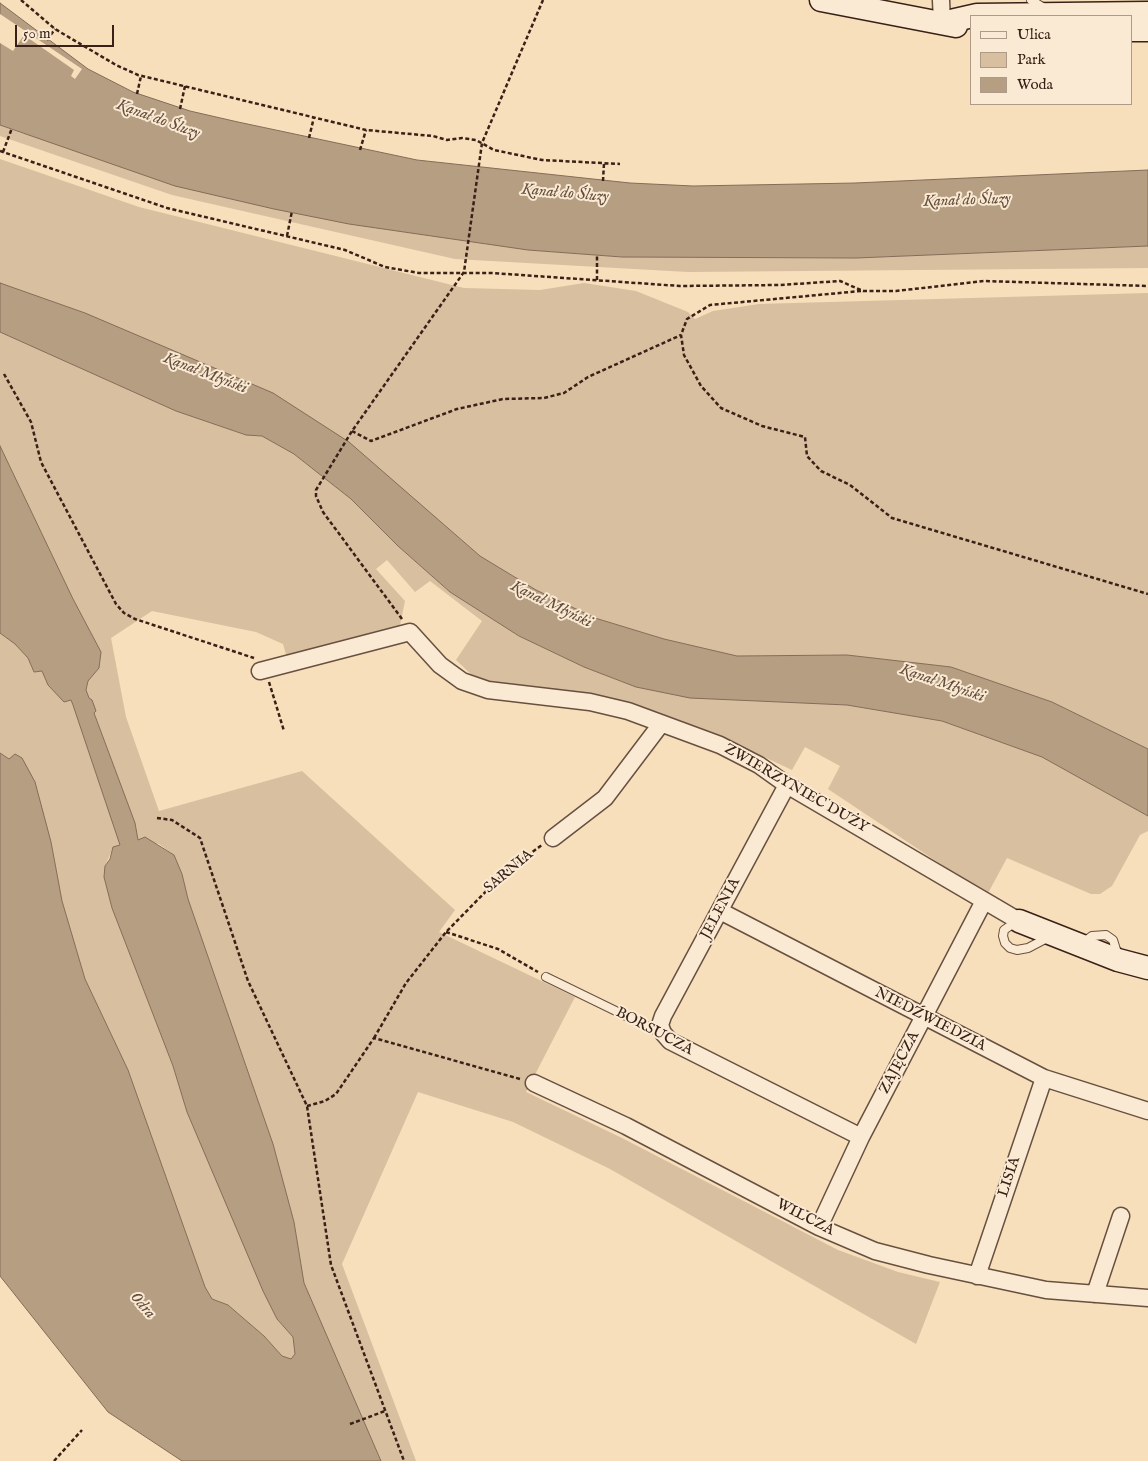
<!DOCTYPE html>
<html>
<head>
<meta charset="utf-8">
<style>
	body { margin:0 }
	#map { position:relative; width:1148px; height:1461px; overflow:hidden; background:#f7dfbb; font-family:"IM FELL English",serif }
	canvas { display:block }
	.legend { position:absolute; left:970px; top:15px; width:162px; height:90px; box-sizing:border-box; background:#faead3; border:1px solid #ad9a88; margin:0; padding:6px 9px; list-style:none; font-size:15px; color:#392117 }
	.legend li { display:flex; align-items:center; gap:10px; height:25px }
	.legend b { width:25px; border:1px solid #ad9a88 }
	.scale { position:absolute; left:15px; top:25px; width:99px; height:22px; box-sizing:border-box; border:2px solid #392117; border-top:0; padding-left:6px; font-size:15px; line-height:18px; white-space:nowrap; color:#392117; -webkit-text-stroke:4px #faead3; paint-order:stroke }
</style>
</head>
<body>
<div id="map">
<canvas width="1148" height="1461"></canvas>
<ul class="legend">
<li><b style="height:6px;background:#faead3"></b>Ulica</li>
<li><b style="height:14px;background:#d7bf9f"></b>Park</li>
<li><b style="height:14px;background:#b69e83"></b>Woda</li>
</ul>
<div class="scale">50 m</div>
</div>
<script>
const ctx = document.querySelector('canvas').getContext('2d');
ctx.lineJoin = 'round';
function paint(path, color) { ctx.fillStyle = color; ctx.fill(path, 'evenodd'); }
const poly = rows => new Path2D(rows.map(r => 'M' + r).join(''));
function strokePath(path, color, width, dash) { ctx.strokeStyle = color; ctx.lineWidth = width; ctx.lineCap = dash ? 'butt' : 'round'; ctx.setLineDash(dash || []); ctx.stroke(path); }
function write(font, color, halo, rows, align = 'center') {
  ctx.font = font + ' "IM FELL English",serif'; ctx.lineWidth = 4; ctx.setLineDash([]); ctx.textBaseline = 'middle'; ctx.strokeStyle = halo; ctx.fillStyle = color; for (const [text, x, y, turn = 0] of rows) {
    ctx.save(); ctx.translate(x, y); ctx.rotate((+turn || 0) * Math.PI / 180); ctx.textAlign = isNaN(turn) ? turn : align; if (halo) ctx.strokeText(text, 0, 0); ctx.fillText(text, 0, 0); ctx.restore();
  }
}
const green = poly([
	[0,125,21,133,528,250,622,257,856,258,1148,246,1148,268,688,272,455,259,172,195,0,136],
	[0,159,139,207,464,288,540,290,584,283,636,291,688,312,695,319,713,311,759,304,1148,293,1148,749,1052,702,951,667,847,655,737,656,664,639,595,618,536,590,480,556,415,501,85,313,0,283],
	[0,332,176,411,245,435,262,436,294,454,351,499,398,546,450,592,519,636,584,667,636,687,847,705,942,721,1042,757,1148,816,1148,831,1140,835,1112,886,1100,894,1091,894,1007,858,987,895,828,789,840,766,805,747,792,770,743,747,633,705,513,687,475,678,456,660,482,621,430,581,415,592,387,560,376,569,405,601,399,630,287,658,283,644,256,632,152,611,111,638,126,717,159,811,302,771,455,910,439,932,575,997,526,1092,622,1138,838,1250,898,1272,940,1282,916,1344,610,1169,513,1122,418,1092,342,1264,416,1461,381,1461,304,1283,294,1222,273,1144,188,899,182,874,174,855,159,844,138,840,134,823,94,712,96,712,89,698,86,690,88,680,99,668,101,652,73,599,0,446],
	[0,633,15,644,28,658,34,672,42,671,48,685,71,700,74,705,120,845,113,848,105,866,112,908,173,1066,187,1112,277,1319,293,1337,295,1354,291,1359,282,1356,264,1336,228,1305,212,1299,205,1287,128,1070,85,979,62,901,51,842,9,759,0,753]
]);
const water = poly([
	[0,3,88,69,133,92,190,111,238,122,417,160,630,183,693,186,855,183,1148,170,1148,246,856,258,622,257,528,250,349,224,274,209,175,186,0,125,0,3],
	[0,283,85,313,273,393,349,442,480,556,536,590,595,618,664,639,737,656,847,655,951,667,1052,702,1148,749,1148,816,1042,757,942,721,847,705,690,698,636,687,584,667,519,636,450,592,398,546,351,499,294,454,262,436,246,435,176,411,0,332,0,283],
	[0,446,73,599,101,652,99,668,88,681,86,690,89,698,92,700,96,711,94,713,135,823,138,840,145,837,174,855,182,874,188,899,273,1144,294,1222,304,1283,381,1461,182,1461,108,1412,0,1276,0,753,9,759,15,754,22,758,35,782,51,842,62,901,85,979,128,1070,205,1287,212,1299,228,1305,264,1336,282,1356,291,1359,295,1354,293,1337,277,1319,263,1291,187,1112,173,1066,112,908,104,877,105,866,110,859,113,847,120,845,73,705,71,700,64,702,48,685,42,671,34,672,28,658,15,644,0,633,0,446]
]);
const pier = poly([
	[0,14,82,69,75,79,71,76,74,70,24,35,13,51,0,43]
]);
const path = poly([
	[21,0,55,29,116,65,138,75,366,130,433,136,447,140,462,138,476,140,494,150,542,160,620,164],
	[47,40,55,29],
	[137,94,141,76],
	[180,109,185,86],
	[309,138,314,117],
	[360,150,366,130],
	[0,151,167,208,345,250,385,267,419,273,492,273,680,286,780,285,840,281,863,291,896,291,984,281,1148,286],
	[3,152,12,128],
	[603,181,604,163],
	[287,236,292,211],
	[597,280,597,254],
	[861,291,710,305,687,319,681,335,684,355,701,386,721,408,762,426,805,437,807,456,821,471,850,485,892,518,1148,594],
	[4,374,31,422,41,462,116,604,124,613,135,619,254,658],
	[352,431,371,441,457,409,503,399,544,398,564,393,588,377,681,335],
	[402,619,323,512,316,496,316,490,352,431,464,272,482,143,543,0],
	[269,682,284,731],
	[157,818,172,820,200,838,248,981,307,1106,331,1265,404,1461],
	[446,932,498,949,538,972],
	[374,1038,406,983,446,932,507,870,542,845],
	[307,1106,325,1101,336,1094,374,1038,520,1079],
	[350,1424,385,1411],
	[54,1461,82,1430]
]);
const lane = poly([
	[1031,0,1044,8],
	[1017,921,1004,930,1003,936,1005,943,1010,948,1017,950,1028,948,1049,937],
	[1083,943,1092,936,1106,935,1113,940,1118,956],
	[546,977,661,1033]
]);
const street = poly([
	[941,0,942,23],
	[260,671,410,632,440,665,462,681,488,690,590,702,628,711,720,745,759,765,787,785,1019,921],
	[787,785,663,1016,660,1025,663,1033,670,1041,861,1137],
	[553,838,605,798,661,724],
	[720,911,1044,1078,1148,1111],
	[534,1083,626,1126,819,1227,875,1251,929,1265,1046,1290,1148,1298],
	[819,1227,861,1137,984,901],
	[977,1276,1044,1078],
	[1095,1294,1121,1216]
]);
const secondary = poly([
	[821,0,956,26],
	[942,23,977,15,1148,13],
	[1132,30,1148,30],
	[1019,921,1118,960,1148,968]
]);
const streetNames = [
	["ZWIERZYNIEC DUŻY",796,789,30],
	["SARNIA",509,872,-40],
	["JELENIA",721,909,-62],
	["NIEDŹWIEDZIA",930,1020,27],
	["BORSUCZA",654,1032,28],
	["ZAJĘCZA",900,1063,-62],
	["LISIA",1010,1177,-72],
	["WILCZA",805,1218,27]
];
const waterNames = [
	["Kanał do Śluzy",158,120,20],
	["Kanał do Śluzy",565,194,5],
	["Kanał do Śluzy",967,201,-2],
	["Kanał Młyński",205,374,21],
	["Kanał Młyński",551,605,26],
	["Kanał Młyński",942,684,19],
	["Odra",142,1306,49]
];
paint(green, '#d7bf9f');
paint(water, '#b69e83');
strokePath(water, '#846c58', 1);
paint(pier, '#f7dfbb');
strokePath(lane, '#685040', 10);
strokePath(street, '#685040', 19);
strokePath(secondary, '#392117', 25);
strokePath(path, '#392117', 2.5, [4, 2.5]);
strokePath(lane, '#faead3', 8);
strokePath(street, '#faead3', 16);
strokePath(secondary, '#faead3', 22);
write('15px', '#392117', '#faead3', streetNames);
write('italic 16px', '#654d3d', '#faead3', waterNames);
</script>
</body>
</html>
